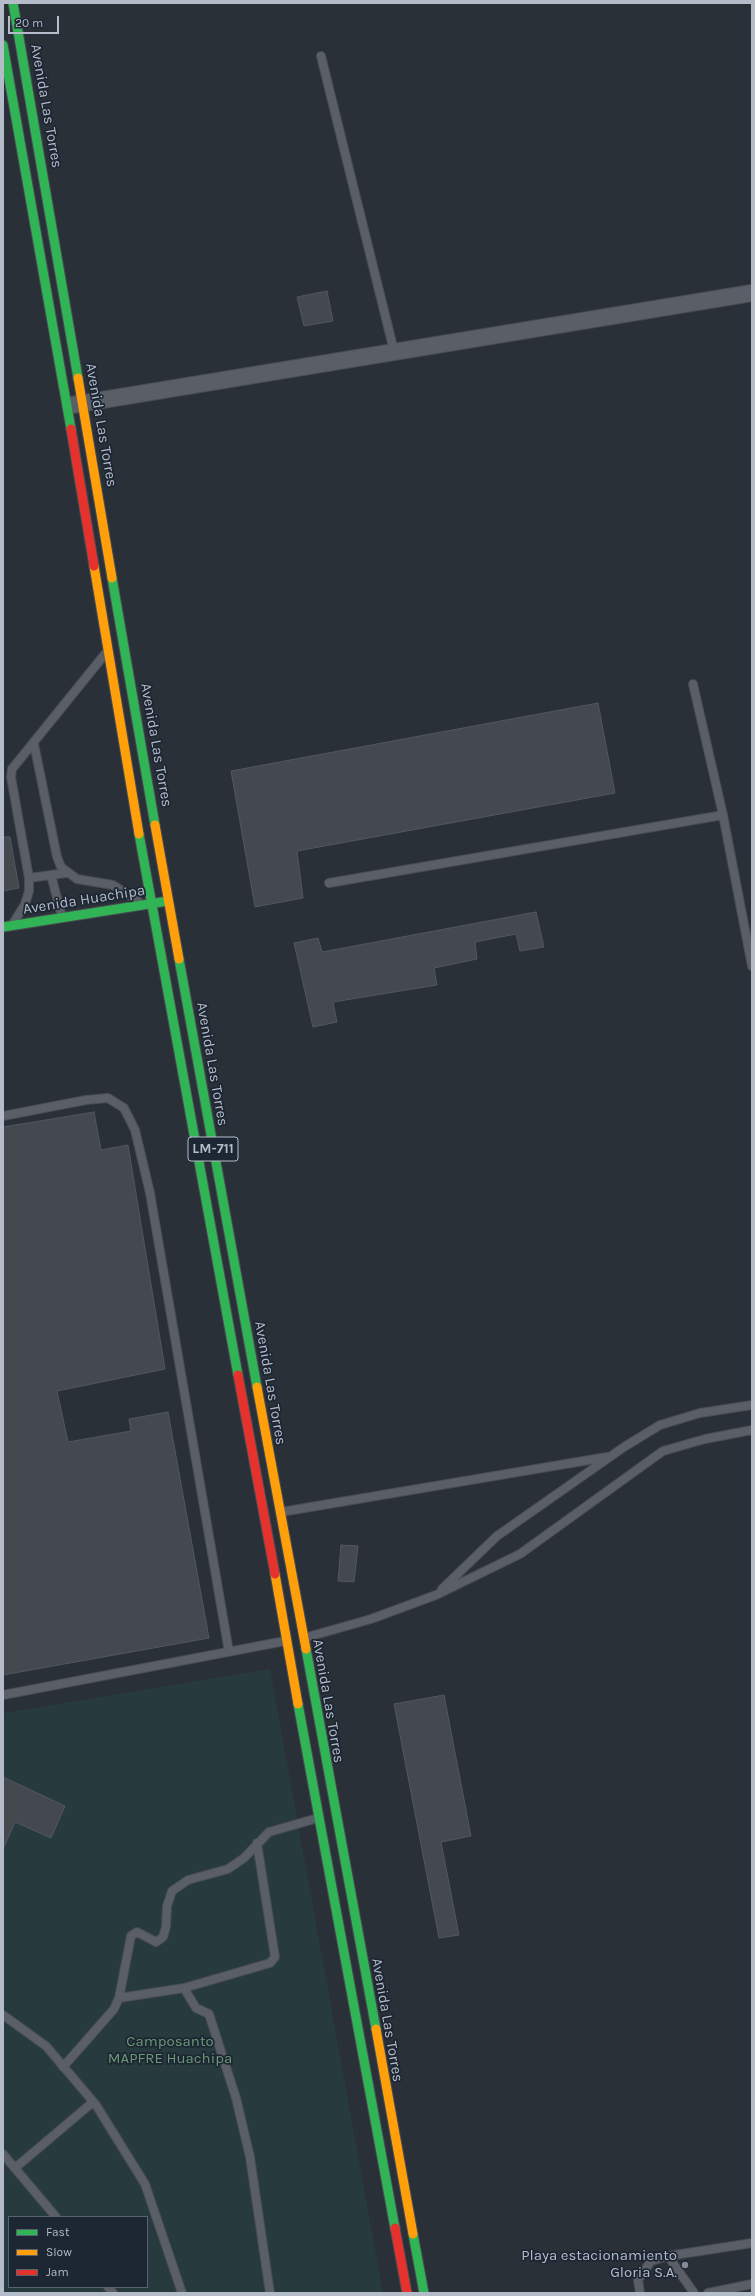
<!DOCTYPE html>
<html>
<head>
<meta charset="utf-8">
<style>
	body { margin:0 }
	#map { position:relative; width:755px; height:2296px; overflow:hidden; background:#2a3038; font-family:Karla,sans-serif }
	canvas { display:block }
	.frame { position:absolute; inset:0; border:4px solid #b4bcc9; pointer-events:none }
	.legend { position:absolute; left:8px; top:2216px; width:140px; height:72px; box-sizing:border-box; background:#1d2633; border:1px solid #59626f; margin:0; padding:5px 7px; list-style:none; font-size:12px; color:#b4bcc9 }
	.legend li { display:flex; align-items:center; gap:8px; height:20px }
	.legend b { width:20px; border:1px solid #59626f }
	.scale { position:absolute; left:8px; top:16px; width:51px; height:18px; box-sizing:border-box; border:2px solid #b4bcc9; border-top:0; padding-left:5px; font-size:12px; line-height:14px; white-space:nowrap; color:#b4bcc9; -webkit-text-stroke:3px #1d2633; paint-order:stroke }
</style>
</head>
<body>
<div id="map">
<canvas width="755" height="2296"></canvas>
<div class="frame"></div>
<ul class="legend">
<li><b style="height:5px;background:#30b455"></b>Fast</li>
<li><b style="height:5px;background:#ff9f0a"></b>Slow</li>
<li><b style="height:5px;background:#e5322d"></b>Jam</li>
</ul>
<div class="scale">20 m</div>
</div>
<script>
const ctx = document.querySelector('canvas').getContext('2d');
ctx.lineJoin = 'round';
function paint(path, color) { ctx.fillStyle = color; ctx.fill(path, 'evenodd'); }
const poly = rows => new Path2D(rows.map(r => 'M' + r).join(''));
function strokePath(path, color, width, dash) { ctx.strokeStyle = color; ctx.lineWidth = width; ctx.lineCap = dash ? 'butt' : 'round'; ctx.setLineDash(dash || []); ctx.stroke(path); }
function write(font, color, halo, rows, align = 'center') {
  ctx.font = font + ' Karla,sans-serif'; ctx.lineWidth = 3.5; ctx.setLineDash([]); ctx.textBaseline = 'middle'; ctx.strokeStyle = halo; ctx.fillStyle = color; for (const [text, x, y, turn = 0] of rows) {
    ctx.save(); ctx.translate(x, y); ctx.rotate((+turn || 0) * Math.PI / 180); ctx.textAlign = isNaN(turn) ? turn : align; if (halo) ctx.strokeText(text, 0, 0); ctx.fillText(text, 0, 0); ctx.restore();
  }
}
const green = poly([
	[270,1669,383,2293,3,2293,3,1713],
	[9,2217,147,2217,147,2287,9,2287]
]);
const building = poly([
	[327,291,333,321,304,326,297,297,327,291],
	[598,703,615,793,297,851,303,898,255,907,231,771,598,703],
	[3,837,10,837,19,888,3,891,3,837],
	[536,912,544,947,520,951,516,934,475,942,477,959,434,968,437,985,333,1002,337,1022,313,1027,294,943,318,938,322,952,536,912],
	[94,1112,101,1150,128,1145,165,1369,57,1391,68,1442,131,1431,129,1419,168,1412,209,1638,3,1675,3,1127,94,1112],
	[341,1545,358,1546,354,1582,338,1581,341,1545],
	[444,1695,471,1836,441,1842,459,1935,439,1938,394,1704,444,1695],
	[3,1777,65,1806,51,1838,15,1822,3,1849,3,1777]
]);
const lane = poly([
	[321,56,394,351],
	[693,684,723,815,752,966],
	[34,744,57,857,61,867,77,879,113,885,138,901],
	[51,875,62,917],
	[29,878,66,873],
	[329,883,723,815],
	[14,922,25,904,29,891,29,878,11,777,12,769,105,654],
	[3,1116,86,1100,108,1098,124,1108,135,1130,150,1193,229,1652],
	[281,1512,607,1457],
	[442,1589,497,1536,624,1447,660,1425,700,1413,752,1405],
	[304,1638,371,1619,436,1595,520,1554,663,1451,705,1439,752,1430],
	[3,1695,285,1641],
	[184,1988,270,1963,275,1957,257,1843],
	[119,1998,184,1988,196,2008,209,2014,236,2098,250,2157,270,2293],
	[3,2015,46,2046,96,2105,145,2184,182,2293],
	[63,2067,114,2009,119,1998,131,1936,137,1932,156,1942,163,1937,166,1927,167,1906,172,1891,188,1880,228,1869,244,1858,269,1832,318,1818],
	[3,2154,56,2217],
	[15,2168,93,2102],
	[668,2256,694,2293],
	[108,2287,113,2293],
	[640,2293,638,2280,651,2261,668,2256,752,2243],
	[708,2293,752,2284]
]);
const street = poly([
	[72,405,752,293]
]);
const fast = poly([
	[13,3,78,378],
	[3,45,71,429],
	[112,578,155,825],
	[139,834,238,1375],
	[3,927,168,901],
	[179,959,257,1387],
	[306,1649,376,2029],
	[298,1704,395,2228],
	[413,2234,424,2293]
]);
const slow = poly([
	[78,378,112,578],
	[94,566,139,834],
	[155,825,179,959],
	[257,1387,306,1649],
	[275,1574,298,1704],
	[376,2029,413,2234]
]);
const jam = poly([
	[71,429,94,566],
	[238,1375,275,1574],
	[395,2228,407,2293]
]);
const markers = [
	[685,2265,4,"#848b96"]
];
const shields = [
	[213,1149,50]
];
const shieldNames = [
	["LM-711",213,1149]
];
const streetNames = [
	["Avenida Las Torres",46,106,80],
	["Avenida Las Torres",101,425,80],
	["Avenida Las Torres",156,745,80],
	["Avenida Huachipa",84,900,-9],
	["Avenida Las Torres",212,1064,80],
	["Avenida Las Torres",270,1383,80],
	["Avenida Las Torres",328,1701,80],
	["Avenida Las Torres",387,2020,80]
];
const parkNames = [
	["Camposanto",170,2042],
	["MAPFRE Huachipa",170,2059]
];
const poiNames = [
	["Playa estacionamiento",677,2256],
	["Gloria S.A.",677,2273]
];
paint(green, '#273a3e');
paint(building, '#444950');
strokePath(building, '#52575f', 1);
strokePath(lane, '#484c53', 10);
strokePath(street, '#484c53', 18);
strokePath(fast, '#484c53', 11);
strokePath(slow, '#484c53', 11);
strokePath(jam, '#484c53', 11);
strokePath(lane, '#5a5e66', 8);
strokePath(street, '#5a5e66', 16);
strokePath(fast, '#30b455', 9);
strokePath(slow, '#ff9f0a', 9);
strokePath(jam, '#e5322d', 9);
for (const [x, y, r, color] of markers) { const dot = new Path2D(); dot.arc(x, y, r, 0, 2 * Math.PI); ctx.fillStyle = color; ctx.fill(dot); strokePath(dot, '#1d2633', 1.5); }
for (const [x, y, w] of shields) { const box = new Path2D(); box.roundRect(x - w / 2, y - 12, w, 24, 3); ctx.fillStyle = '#1d2633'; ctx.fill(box); strokePath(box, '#b4bcc9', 1); }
write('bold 14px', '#b4bcc9', null, shieldNames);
write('15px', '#b4bcc9', '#1d2633', streetNames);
write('15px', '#6b9a76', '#1d2633', parkNames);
write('15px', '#b4bcc9', '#1d2633', poiNames, 'right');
</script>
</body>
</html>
